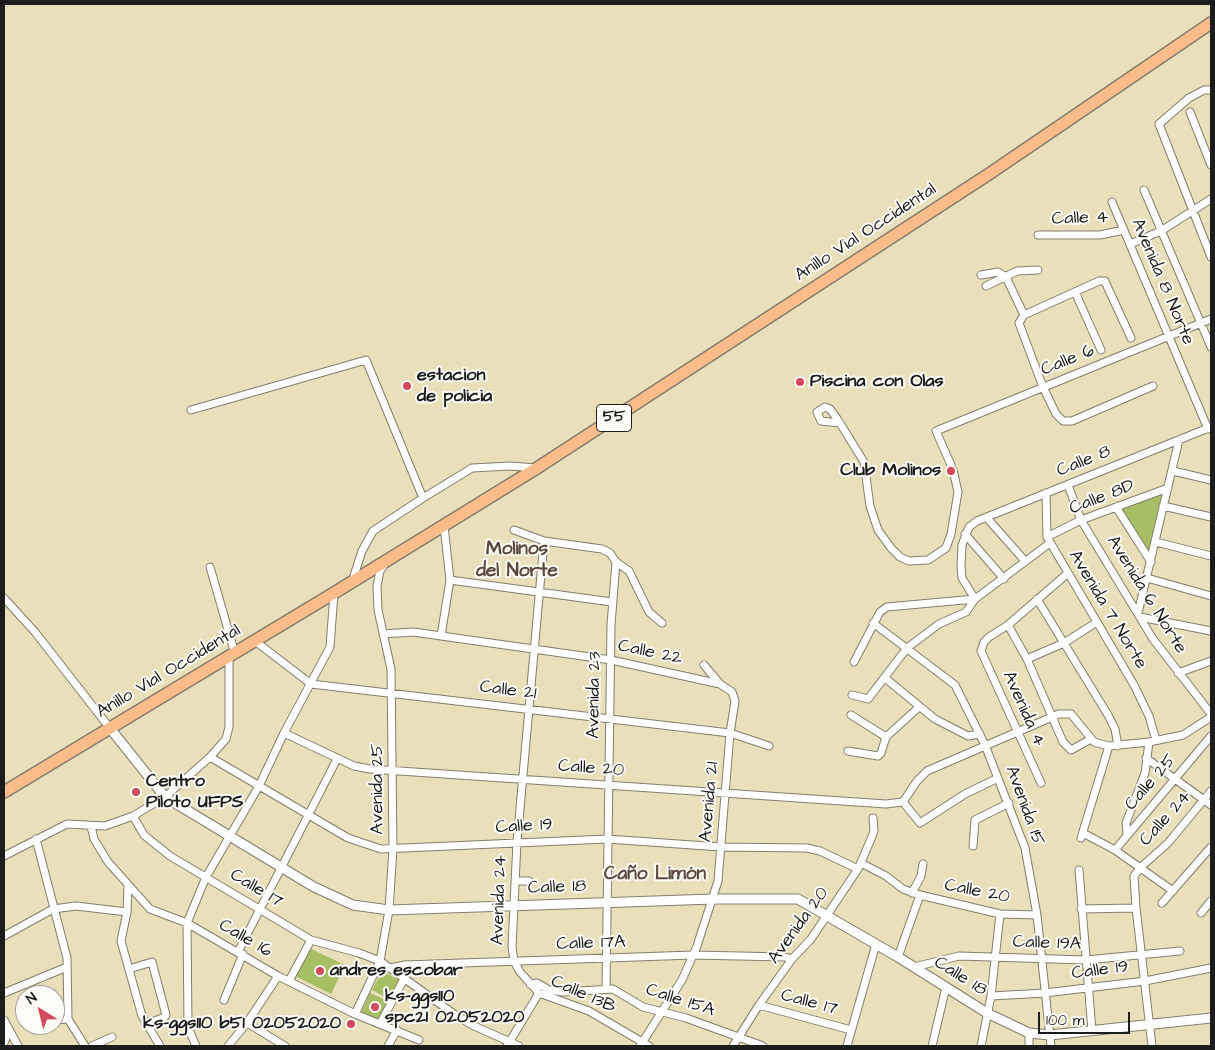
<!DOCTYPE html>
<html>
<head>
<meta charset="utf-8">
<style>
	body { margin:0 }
	#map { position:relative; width:1215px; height:1050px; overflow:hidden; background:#eadfbb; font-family:"Architects Daughter",sans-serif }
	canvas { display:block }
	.frame { position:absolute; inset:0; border:5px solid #1c1c1c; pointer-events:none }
	.north { position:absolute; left:15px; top:985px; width:50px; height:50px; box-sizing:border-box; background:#fdfcf7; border:1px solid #a3a29f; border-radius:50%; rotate:324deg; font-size:14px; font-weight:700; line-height:20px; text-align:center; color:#1c1c1c }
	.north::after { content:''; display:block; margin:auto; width:18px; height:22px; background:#d1495b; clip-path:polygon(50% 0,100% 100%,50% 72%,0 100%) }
	.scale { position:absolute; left:1038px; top:1012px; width:92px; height:22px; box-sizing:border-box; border:2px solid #1c1c1c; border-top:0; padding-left:6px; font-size:15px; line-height:18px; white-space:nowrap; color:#1c1c1c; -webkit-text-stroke:4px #fdfcf7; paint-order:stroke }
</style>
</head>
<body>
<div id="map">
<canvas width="1215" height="1050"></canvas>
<div class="frame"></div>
<div class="north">N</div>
<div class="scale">100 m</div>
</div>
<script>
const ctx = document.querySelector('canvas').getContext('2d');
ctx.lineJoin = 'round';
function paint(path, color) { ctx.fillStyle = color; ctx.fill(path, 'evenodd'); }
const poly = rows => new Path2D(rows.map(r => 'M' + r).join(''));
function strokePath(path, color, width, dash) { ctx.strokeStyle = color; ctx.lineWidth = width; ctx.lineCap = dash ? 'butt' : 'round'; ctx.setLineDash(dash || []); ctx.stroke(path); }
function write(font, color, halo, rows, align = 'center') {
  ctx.font = font + ' "Architects Daughter",sans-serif'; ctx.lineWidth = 4; ctx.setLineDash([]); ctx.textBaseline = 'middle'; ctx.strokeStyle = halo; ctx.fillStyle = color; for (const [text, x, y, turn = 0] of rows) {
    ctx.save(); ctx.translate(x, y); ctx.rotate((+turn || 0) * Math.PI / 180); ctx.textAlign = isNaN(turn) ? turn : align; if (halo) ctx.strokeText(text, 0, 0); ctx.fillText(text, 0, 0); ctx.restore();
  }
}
const green = poly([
	[1163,494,1150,557,1120,508],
	[309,948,345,965,331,994,295,976],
	[382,971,399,980,389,999,372,990],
	[370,993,388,1001,380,1020,361,1013]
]);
const minor = poly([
	[1211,90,1204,90,1189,98,1159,124,1211,257],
	[1190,112,1211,165],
	[1144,190,1211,347],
	[1112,202,1208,429],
	[1038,235,1100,235,1124,230],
	[1130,244,1161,231,1211,199],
	[981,275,998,272,1006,277,1024,315],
	[986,286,1017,271,1038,270],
	[1075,292,1101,350],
	[1131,338,1107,286,1105,281,1099,281,1024,315,1019,323,1043,387,1056,414,1063,421,1072,421,1153,386],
	[191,410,366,360,423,498],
	[840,423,821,421,817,412,825,407,830,409,838,420,864,462,870,506,878,530,891,548,900,557,909,561,928,560,946,548,951,534,958,492,953,470],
	[951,465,936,431,1211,319],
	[1173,471,1211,480],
	[1068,485,1081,520,1153,639,1211,714],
	[1046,493,1047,537,1134,685,1149,716,1156,740],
	[1163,506,1211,517],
	[1116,507,1151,562],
	[987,518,1025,561],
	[514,530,544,541,602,549,610,553,616,562,611,625,606,989],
	[965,534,1004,579],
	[1047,537,1081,520,1168,488],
	[544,541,517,842,512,947,514,961,520,972,539,993,589,1011,649,1046],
	[1156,542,1211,556],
	[616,562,629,571,649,612,662,623],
	[210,567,235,654],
	[1147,578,1211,596],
	[450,580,612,602],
	[352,582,362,551,373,531,423,498,472,468,510,466,536,468],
	[4,598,35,632,109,727],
	[975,599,962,578,961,567,962,545,969,527,977,521,1211,427],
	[1037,599,1108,715,1115,729,1118,746],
	[1138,613,1179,440],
	[1140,617,1211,631],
	[873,623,955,685,985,745,1025,848,1037,915,1051,1046],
	[1008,625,1027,659,1063,742,1071,750,1091,739],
	[383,634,413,632,611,660,720,684,732,692,735,701,730,733,718,881,697,946,682,980,640,1046],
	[441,636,450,580,444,526],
	[255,641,311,684,730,733,769,746],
	[1027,659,1064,643,1097,622],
	[854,662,880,612,887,607,975,599],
	[704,665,720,684],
	[1178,673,1211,661],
	[885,678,935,719,968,736,980,734],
	[852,695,868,699,907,648,939,624,966,612,975,599,1050,543],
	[851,715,886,737],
	[284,733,354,766,370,769,886,804,903,802],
	[848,751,878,756,881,753,886,737,919,707],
	[210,757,348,838,381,849,607,839,721,847,807,848,820,851,858,869],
	[1146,758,1211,805],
	[1041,783,981,651,984,642,989,637,1008,625,1068,573],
	[903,802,917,781,927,771,1059,714,1071,714,1094,742,1109,746,1149,742,1183,735,1211,717],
	[903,802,920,823,965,794,998,778],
	[133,816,144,835,170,856,286,925,311,940,359,953,380,961,454,1014,472,1025,519,1046],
	[91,826,94,839,108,862,150,909,187,923,278,976,355,1014,419,1040],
	[1083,833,1115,850,1173,891],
	[1127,834,1126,823,1145,773,1149,742],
	[1081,838,1109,746],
	[36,839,67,958,68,1019,85,1046],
	[973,846,975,820,1009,803],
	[1115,850,1211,736],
	[4,856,67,824,105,826,133,816,165,797,210,757,226,739,229,727,229,657],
	[861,863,886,876,903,889,920,895,1000,914,1037,915],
	[1079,870,1092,1031],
	[516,881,529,881],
	[128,886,127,912,121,941,142,1016,160,1046],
	[912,893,921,876,923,864],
	[1162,903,1211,847],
	[1081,909,1136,908],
	[1201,913,1211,901],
	[4,936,53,909,76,906,127,912],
	[238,952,337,759],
	[898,957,920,895],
	[914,967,959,956,1086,960,1180,951],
	[390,968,405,965,693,955,785,957,792,959],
	[129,969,152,962,166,1015,165,1017,147,1024],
	[289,981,311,940],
	[530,984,537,983,549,990,562,992,613,989,643,1007,686,1018,763,1046],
	[4,993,67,967],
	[991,996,1045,993,1145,981,1211,968],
	[224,1000,243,954],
	[759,1005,851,1030],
	[355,1014,380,961,389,910,393,849,391,669,378,610,377,586,380,571,384,565],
	[4,1020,18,1046],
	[55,1020,68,1019],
	[247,1023,285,1046],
	[380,1024,404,979],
	[4,1028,6,1038,4,1043],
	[1029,1033,1029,1046],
	[92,1046,112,1037],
	[196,1046,188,1027,187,923,206,877,259,786,284,733,330,647,334,593],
	[228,1046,247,1023,278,976],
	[388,1046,397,1030],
	[507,1046,539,993],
	[733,1046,759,1005,792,959,811,939,858,869,871,839,874,831,873,818],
	[847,1046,876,944],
	[932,1046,946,987],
	[981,1046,991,996,1000,914],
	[1152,1046,1136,908,1134,876,1141,867,1168,843,1211,791]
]);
const tertiary = poly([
	[109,727,165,797,314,887,353,905,389,910,714,899,798,899,898,957,987,1013,1029,1033,1050,1035,1211,1018]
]);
const trunk = poly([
	[4,792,334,593,537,468,989,174,1211,23]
]);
const markers = [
	[800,382,5,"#d1495b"],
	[407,386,5,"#d1495b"],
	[951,471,5,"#d1495b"],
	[136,792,5,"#d1495b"],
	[320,971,5,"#d1495b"],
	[375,1007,5,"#d1495b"],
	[351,1024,5,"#d1495b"]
];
const shields = [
	[614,418,35]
];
const shieldNames = [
	["55",614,418]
];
const streetNames = [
	["Calle 4",1080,219,-2],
	["Anillo Vial Occidental",866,233,-33],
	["Avenida 8 Norte",1162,282,67],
	["Calle 6",1068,361,-22],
	["Calle 8",1084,462,-22],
	["Calle 8D",1102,498,-21],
	["Avenida 6 Norte",1146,595,58],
	["Avenida 7 Norte",1107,610,59],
	["Calle 22",650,653,12],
	["Anillo Vial Occidental",169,672,-31],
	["Calle 21",508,691,7],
	["Avenida 23",595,695,-89],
	["Avenida 4",1023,709,66],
	["Calle 20",591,769,4],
	["Calle 25",1151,783,-49],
	["Avenida 25",378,789,-90],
	["Avenida 21",710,802,-85],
	["Avenida 15",1024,806,70],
	["Calle 24",1166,819,-48],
	["Calle 19",524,827,-3],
	["Calle 18",557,888,-2],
	["Calle 17",256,889,31],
	["Calle 20",977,892,11],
	["Avenida 24",500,900,-88],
	["Avenida 20",799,926,-54],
	["Calle 16",245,939,30],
	["Calle 17A",591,944,-2],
	["Calle 19A",1047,944,2],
	["Calle 19",1100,971,-7],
	["Calle 18",960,977,32],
	["Calle 13B",583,995,24],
	["Calle 15A",680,1001,18],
	["Calle 17",809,1003,15]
];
const poiNames = [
	["estacion",417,376],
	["de policia",417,397],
	["Piscina con Olas",810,382],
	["Club Molinos",941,471,"right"],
	["Centro",146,782],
	["Piloto UFPS",146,803],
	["andres escobar",330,971],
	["ks-ggs110",385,997],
	["spc21 02052020",385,1018],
	["ks-ggs110 b51 02052020",341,1024,"right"]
];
const neighbourhoodNames = [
	["Molinos",517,550],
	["del Norte",517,572],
	["Caño Limón",655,875]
];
paint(green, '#a7be64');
strokePath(minor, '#837e6c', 9);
strokePath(tertiary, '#837e6c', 11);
strokePath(trunk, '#837e6c', 14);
strokePath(minor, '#fff', 7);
strokePath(tertiary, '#fff', 9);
strokePath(trunk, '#f9bc8a', 11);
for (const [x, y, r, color] of markers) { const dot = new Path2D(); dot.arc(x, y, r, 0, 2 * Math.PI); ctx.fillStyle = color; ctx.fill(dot); strokePath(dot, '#fdfcf7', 2); }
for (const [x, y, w] of shields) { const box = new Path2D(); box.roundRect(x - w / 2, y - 13.5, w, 27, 4); ctx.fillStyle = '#fdfcf7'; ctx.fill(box); strokePath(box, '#1c1c1c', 1); }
write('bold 16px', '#1c1c1c', null, shieldNames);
write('18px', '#1c1c1c', '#fdfcf7', streetNames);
write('bold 18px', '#1c1c1c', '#fdfcf7', poiNames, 'left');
write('bold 19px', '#5b483b', '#fdfcf7', neighbourhoodNames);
</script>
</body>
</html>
